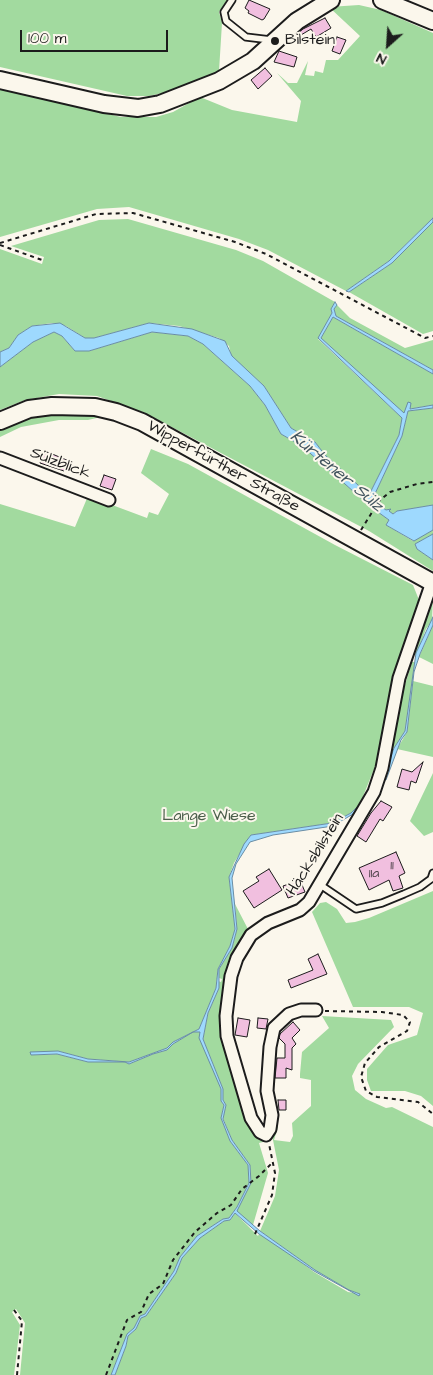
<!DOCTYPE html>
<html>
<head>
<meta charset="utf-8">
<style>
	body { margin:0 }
	#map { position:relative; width:433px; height:1375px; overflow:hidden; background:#fbf7ec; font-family:"Architects Daughter",sans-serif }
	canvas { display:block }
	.north { position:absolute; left:363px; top:20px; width:50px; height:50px; -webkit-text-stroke:4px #fbf7ec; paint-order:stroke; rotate:206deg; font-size:14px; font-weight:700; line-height:20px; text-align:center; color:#1c1c1c }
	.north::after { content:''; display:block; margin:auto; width:18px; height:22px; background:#1c1c1c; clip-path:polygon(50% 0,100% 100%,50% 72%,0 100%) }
	.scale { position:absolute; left:20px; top:30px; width:148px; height:22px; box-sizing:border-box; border:2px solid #1c1c1c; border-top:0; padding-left:6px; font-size:15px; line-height:18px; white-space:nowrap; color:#1c1c1c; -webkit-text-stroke:4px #fbf7ec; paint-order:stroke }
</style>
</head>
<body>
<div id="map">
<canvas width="433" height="1375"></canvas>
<div class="north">N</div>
<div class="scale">100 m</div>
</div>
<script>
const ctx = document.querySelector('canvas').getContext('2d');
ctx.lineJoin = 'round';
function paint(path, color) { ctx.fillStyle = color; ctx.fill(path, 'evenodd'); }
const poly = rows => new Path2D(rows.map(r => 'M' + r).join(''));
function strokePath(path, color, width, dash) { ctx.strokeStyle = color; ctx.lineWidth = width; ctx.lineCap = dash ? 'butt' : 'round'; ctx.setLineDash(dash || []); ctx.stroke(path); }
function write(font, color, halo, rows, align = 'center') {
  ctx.font = font + ' "Architects Daughter",sans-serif'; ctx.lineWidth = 4; ctx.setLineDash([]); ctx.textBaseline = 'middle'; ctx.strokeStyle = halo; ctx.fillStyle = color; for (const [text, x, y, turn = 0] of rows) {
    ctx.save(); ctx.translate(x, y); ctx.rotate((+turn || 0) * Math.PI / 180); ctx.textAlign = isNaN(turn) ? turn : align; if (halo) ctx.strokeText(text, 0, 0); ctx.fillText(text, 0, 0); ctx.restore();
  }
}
const green = poly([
	[0,0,227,0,219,12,222,23,219,71,171,91,149,96,127,96,0,67],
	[359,5,381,10,433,33,433,218,389,261,346,291,268,250,239,239,129,207,97,209,0,237,0,88,121,117,156,117,173,112,200,97,232,110,297,122,301,101,277,73,288,83,297,83,308,61,305,75,314,76,315,71,323,73,326,60,338,60,360,36,329,7],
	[128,219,236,250,263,261,335,302,331,309,332,313,318,339,402,418,399,435,369,495,325,455,315,442,291,428,264,386,231,356,229,346,219,338,179,326,149,323,94,338,85,338,66,326,52,323,32,326,18,335,9,348,0,352,0,249,42,264,44,257,11,246,99,220],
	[433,222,433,331,423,334,349,292,392,263],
	[337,305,350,318,405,348,433,340,433,370,336,316,334,309],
	[333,317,433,374,433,405,409,409,404,414,321,338],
	[54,332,62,336,75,351,89,351,152,332,188,336,203,344,250,386,265,405,281,434,302,446,371,507,389,520,386,525,413,541,433,530,433,534,415,544,417,549,433,560,433,571,369,531,145,413,97,396,59,394,25,400,0,410,0,367,33,342],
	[433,408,433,505,397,511,392,514,380,506,373,498,402,436,408,411],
	[56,411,105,416,88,420,59,420,21,427,0,437,0,426,25,417],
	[151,449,188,464,335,545,413,585,419,600,394,676,378,759,360,804,351,813,332,823,251,835,234,863,229,877,235,929,230,946,218,969,216,988,199,1029,173,1042,167,1048,129,1062,88,1059,58,1051,31,1055,57,1054,88,1062,125,1062,129,1064,153,1054,167,1050,173,1044,193,1032,200,1032,221,1089,221,1101,224,1105,221,1118,230,1141,248,1165,249,1183,237,1207,229,1218,223,1219,197,1236,180,1257,174,1271,145,1314,140,1316,134,1328,127,1334,111,1375,20,1375,25,1323,16,1309,12,1312,20,1325,14,1375,0,1375,0,504,75,527,88,496,147,518,149,512,158,515,169,494,141,473],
	[433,595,432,621,426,629,416,656,413,652],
	[433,625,433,664,419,657],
	[412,662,415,662,405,731,394,748,390,747,394,721],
	[413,681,433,686,433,757,397,749,407,732],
	[433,773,433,832,424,836,410,821],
	[433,891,433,1106,421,1096,405,1091,371,1091,367,1080,367,1069,388,1045,417,1035,423,1013,409,1007,353,1007,312,912,320,903,326,902,337,909,346,923,355,922,369,918],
	[235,904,249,931,227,968,222,1013,262,1139,263,1142,259,1143,268,1173,253,1225,236,1211,251,1183,250,1165,232,1140,223,1118,226,1105,223,1100,223,1089,203,1039,208,1013,219,988,218,981,221,982,222,979,219,978,219,969,232,948,237,929],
	[322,1016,391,1020,394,1027,358,1064,352,1076,355,1090,366,1099,386,1108,392,1107,433,1127,433,1375,115,1375,126,1346,128,1336,136,1329,141,1318,146,1316,176,1273,182,1258,200,1238,224,1221,230,1220,235,1213,258,1236,259,1234,274,1242,314,1272,348,1292,360,1294,349,1290,315,1270,260,1231,275,1196,279,1170,272,1135,275,1112,278,1127,274,1140,290,1142,293,1136,292,1123,311,1106,311,1080,300,1078,300,1074,302,1052,329,1028]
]);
const water = poly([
	[433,218,433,222,392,263,349,292,346,291,389,261,433,218],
	[335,302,337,305,334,309,336,316,433,370,433,374,333,317,321,338,404,413,408,402,411,403,410,409,433,405,433,408,408,411,402,436,373,498,380,506,386,510,391,509,389,511,393,514,397,511,433,505,433,530,414,541,386,525,389,520,371,507,302,446,281,434,265,405,250,386,203,344,188,336,152,332,89,351,75,351,62,336,54,332,33,342,0,367,0,352,9,348,18,335,32,326,60,323,85,338,94,338,149,323,192,329,225,341,232,356,264,386,291,428,315,442,325,455,369,495,399,435,402,418,318,338,332,313,331,309,335,302],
	[433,534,433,560,417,549,415,544,433,534],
	[433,617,433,625,420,654,414,672,407,732,401,740,386,780,383,779,394,748,405,731,416,653,433,617],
	[360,804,353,814,333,826,273,835,250,842,236,864,232,878,237,929,232,948,219,969,219,988,208,1013,203,1039,223,1089,223,1100,226,1105,223,1119,232,1140,250,1165,251,1183,237,1211,260,1231,315,1270,349,1290,360,1294,359,1296,314,1271,259,1234,235,1213,230,1220,224,1221,200,1238,182,1258,176,1273,146,1316,141,1318,136,1329,128,1336,126,1346,115,1375,111,1375,127,1334,134,1328,140,1316,145,1314,174,1271,180,1257,197,1236,223,1219,229,1218,237,1207,249,1183,248,1165,230,1141,221,1118,224,1105,221,1101,221,1089,199,1038,200,1032,193,1032,173,1044,167,1050,153,1054,129,1064,125,1062,88,1062,57,1054,31,1055,30,1052,58,1051,88,1059,129,1062,167,1048,173,1042,199,1029,216,988,218,969,230,946,235,929,229,877,244,844,251,835,332,823,351,813,360,804]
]);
const building = poly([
	[249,0,270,9,264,19,262,20,248,13,249,11,245,8,249,0],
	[325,18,331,28,316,37,311,29,301,35,299,32,303,29,325,18],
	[337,37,346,40,340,54,332,51,337,37],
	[279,51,297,57,294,67,274,62,279,51],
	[265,68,272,76,258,89,251,80,265,68],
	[45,451,69,461,64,471,40,463,45,451],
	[104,475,116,479,112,490,100,486,104,475],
	[423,762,416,783,411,781,409,790,397,787,402,769,412,772,423,762],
	[381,801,392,807,383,821,380,819,366,842,357,836,371,813,381,801],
	[396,852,405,873,399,876,403,888,393,891,389,880,369,890,359,868,396,852],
	[269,869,282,890,254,908,243,891,259,881,256,877,269,869],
	[300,880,305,892,288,898,283,886,300,880],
	[318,954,327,974,291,988,288,980,313,970,308,959,318,954],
	[238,1018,250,1020,247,1037,235,1035,238,1018],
	[258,1018,268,1019,266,1029,257,1028,258,1018],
	[293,1022,300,1030,292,1038,296,1044,292,1048,292,1070,286,1068,286,1078,275,1078,277,1058,285,1058,285,1044,279,1038,280,1034,293,1022],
	[278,1100,286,1100,286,1110,279,1110,278,1100]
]);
const path = poly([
	[0,243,96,214,133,213,235,242,266,254,425,338,433,336],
	[0,245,42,260],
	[361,530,379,501,390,492,417,484,433,482],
	[325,1011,382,1012,403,1015,410,1022,407,1031,379,1047,365,1063,361,1077,366,1091,377,1097,418,1102,433,1114],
	[255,1234,272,1195,275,1173,269,1144],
	[14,1310,22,1321,17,1375],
	[106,1375,127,1320,141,1312,149,1294,163,1284,173,1260,195,1232,217,1213,231,1205,242,1189,259,1176,273,1162]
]);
const lane = poly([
	[232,0,224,12,226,21,246,37,271,40],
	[319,884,356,909,382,903,404,894,420,887,431,879,433,873]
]);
const street = poly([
	[0,458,109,500],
	[316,1010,301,1010,289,1014,274,1028,270,1047,267,1091,272,1115,270,1129,266,1135,260,1132,251,1118,227,1036,226,1016,231,976,237,958,251,935,268,923,300,910,309,902,374,792,382,768,399,678,432,582]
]);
const secondary = poly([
	[382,0,433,21],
	[0,80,104,104,138,108,160,104,219,81,253,61,297,21,331,0],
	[0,421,29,409,52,406,95,407,116,412,142,422,433,583]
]);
const markers = [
	[275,41,5,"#1c1c1c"]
];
const numberNames = [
	["11",392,866],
	["11a",374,874]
];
const poiNames = [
	["Bilstein",285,41]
];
const streetNames = [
	["Sülzblick",60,464,21],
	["Wipperfürther Straße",223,467,29],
	["Häcksbilstein",316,855,-58]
];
const parkNames = [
	["Lange Wiese",209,817]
];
const waterNames = [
	["Kürtener Sülz",336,472,40]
];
paint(green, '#a2da9f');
paint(water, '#9ed9fe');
strokePath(water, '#6a8da4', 1);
paint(building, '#f1bfdf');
strokePath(building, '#1c1c1c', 1);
strokePath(lane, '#1c1c1c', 9);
strokePath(street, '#1c1c1c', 15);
strokePath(secondary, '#1c1c1c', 20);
strokePath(path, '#1c1c1c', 2, [4, 4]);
strokePath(lane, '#fbf7ec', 5.5);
strokePath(street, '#fbf7ec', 11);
strokePath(secondary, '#fbf7ec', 16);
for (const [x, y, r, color] of markers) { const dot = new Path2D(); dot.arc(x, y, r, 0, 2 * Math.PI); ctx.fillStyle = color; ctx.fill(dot); strokePath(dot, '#fbf7ec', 2); }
write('14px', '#51454d', null, numberNames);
write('16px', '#1c1c1c', '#fbf7ec', poiNames, 'left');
write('16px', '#1c1c1c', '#fbf7ec', streetNames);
write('16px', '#4b5e4a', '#fbf7ec', parkNames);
write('italic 18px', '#435560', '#fbf7ec', waterNames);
</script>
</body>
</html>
